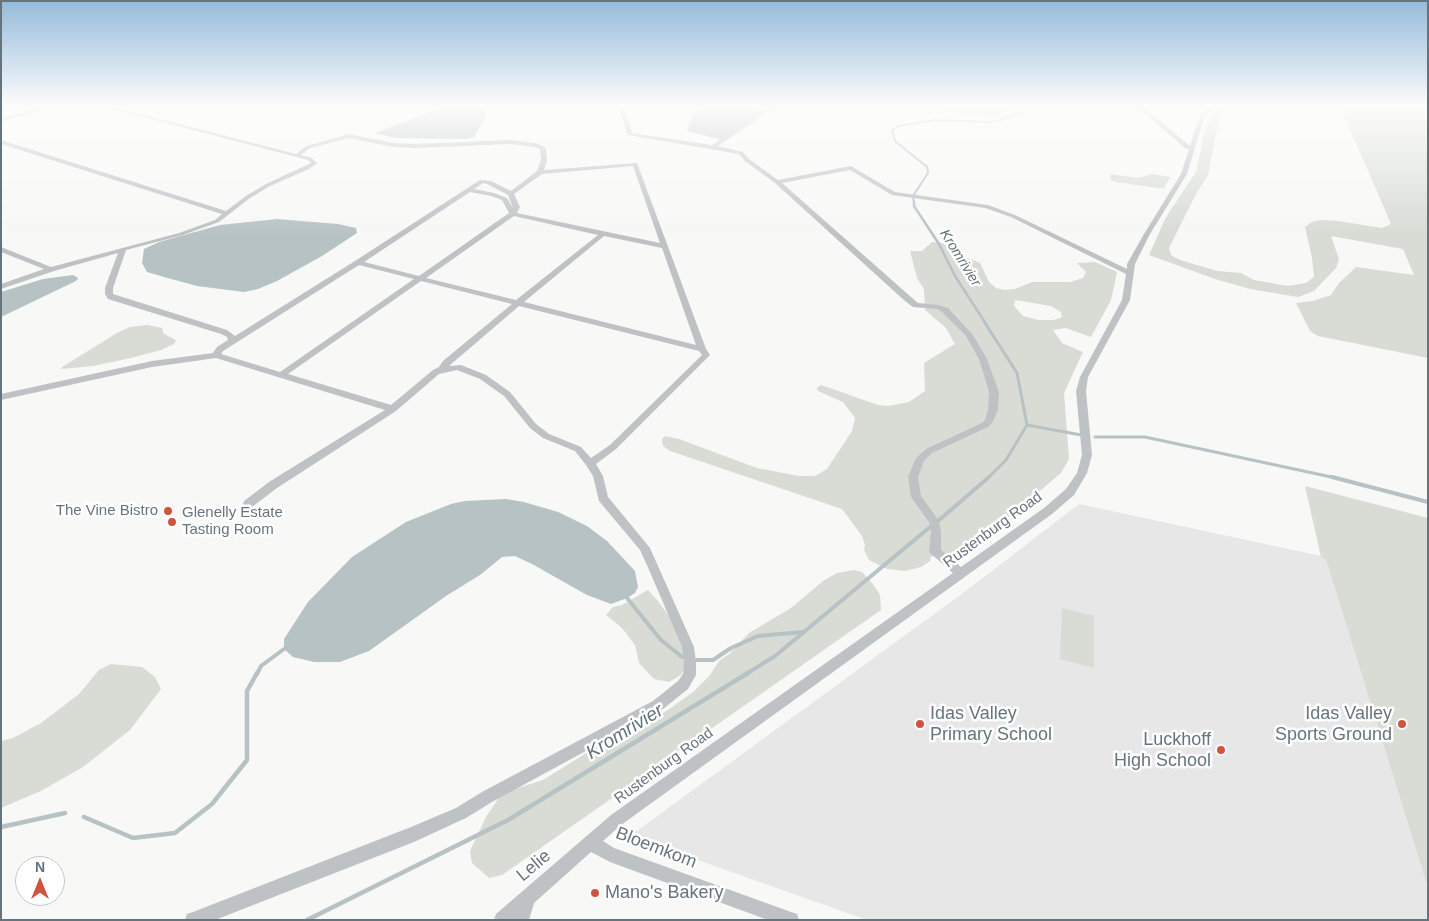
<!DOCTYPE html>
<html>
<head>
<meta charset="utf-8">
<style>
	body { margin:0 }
	#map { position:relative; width:1429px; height:921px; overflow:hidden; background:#f8f8f6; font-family:Arial,sans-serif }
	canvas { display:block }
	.frame { position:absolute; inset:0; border:2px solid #66757d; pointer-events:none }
	.north { position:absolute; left:15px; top:856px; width:50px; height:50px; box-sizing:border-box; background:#fff; border:1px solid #c2c8cb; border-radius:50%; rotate:0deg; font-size:14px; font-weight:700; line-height:20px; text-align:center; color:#66757d }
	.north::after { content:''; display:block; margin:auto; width:18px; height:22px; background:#ce5440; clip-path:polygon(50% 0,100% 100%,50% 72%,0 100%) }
</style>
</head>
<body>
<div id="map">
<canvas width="1429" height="921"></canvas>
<div class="frame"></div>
<div class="north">N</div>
</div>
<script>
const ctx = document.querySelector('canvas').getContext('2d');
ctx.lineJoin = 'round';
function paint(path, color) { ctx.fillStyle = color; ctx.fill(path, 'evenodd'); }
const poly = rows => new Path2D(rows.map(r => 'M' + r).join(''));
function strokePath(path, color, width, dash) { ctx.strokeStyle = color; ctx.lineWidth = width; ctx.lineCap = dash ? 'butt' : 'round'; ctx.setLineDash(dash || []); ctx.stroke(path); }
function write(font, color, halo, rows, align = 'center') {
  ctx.font = font + ' Arial,sans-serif'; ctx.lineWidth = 5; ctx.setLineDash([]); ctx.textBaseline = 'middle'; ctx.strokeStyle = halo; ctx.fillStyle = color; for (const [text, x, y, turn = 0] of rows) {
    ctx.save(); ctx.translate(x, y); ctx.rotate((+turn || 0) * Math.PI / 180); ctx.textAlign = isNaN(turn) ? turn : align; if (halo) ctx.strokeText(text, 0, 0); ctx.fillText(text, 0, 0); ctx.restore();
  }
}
const built = poly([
	[1079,504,1321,556,1326,560,1428,888,1428,920,867,920,630,836,967,590]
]);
const green = poly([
	[919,106,1014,106,1014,107,1011,110,991,116,936,110],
	[1222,106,1234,106,1220,114,1208,175,1196,194,1169,248,1171,255,1180,260,1217,271,1241,273,1254,280,1288,286,1306,283,1314,277,1312,258,1305,227,1312,222,1320,220,1338,221,1382,228,1391,224,1340,106,1428,106,1428,358,1318,336,1310,331,1296,303,1313,301,1331,295,1339,283,1356,267,1414,275,1403,249,1331,236,1339,259,1336,268,1314,291,1298,297,1250,289,1215,279,1149,255,1166,217,1196,172,1204,135,1212,113],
	[1111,174,1139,178,1152,174,1170,177,1164,188,1158,188,1116,182,1110,179],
	[932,242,943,243,960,255,980,263,989,282,996,288,1005,290,1015,289,1032,282,1070,282,1083,278,1086,272,1077,263,1095,262,1117,272,1111,300,1091,337,1066,328,1053,330,1062,343,1083,352,1064,393,1069,459,1061,473,995,529,955,557,941,553,931,557,930,561,921,567,905,571,887,569,869,560,864,550,865,545,862,536,842,509,670,451,663,446,662,439,665,436,679,439,757,468,799,476,815,476,827,469,852,431,855,418,843,402,818,391,817,388,821,385,827,387,878,405,888,406,909,402,925,391,924,363,955,344,946,328,925,310,924,289,917,278,910,251,922,251],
	[1015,300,1051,306,1061,312,1062,317,1054,320,1038,320,1023,316,1014,306],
	[147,325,162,328,164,334,176,340,174,344,161,350,131,358,93,366,61,369,62,367,117,333,130,327],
	[1305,486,1428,518,1428,888,1326,560,1321,557],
	[854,570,862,572,873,584,880,595,881,610,502,875,489,878,472,863,470,851,486,817,502,793,543,780,604,742,638,727,668,710,693,692,710,675,719,661,729,654,749,633,791,608,823,581,837,573],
	[648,590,658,601,672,620,682,647,686,665,681,675,669,682,654,679,639,663,635,645,622,628,606,615,613,607,622,605],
	[1062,608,1094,616,1094,668,1060,659],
	[111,664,142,667,155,677,161,689,130,730,83,767,41,791,1,808,1,741,13,738,41,723,79,694,99,670]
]);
const water = poly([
	[446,106,478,106,487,114,474,137,468,139,396,138,375,133],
	[709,106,742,106,766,110,721,140,687,131,693,112],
	[277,219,338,224,356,228,357,233,322,256,277,281,258,289,244,292,197,286,164,277,147,272,142,263,144,249,159,242,220,225],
	[73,275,77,277,78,279,76,281,1,317,1,292,43,279],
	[506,499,524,502,558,512,587,526,607,541,635,571,638,587,635,593,627,598,611,604,587,595,532,564,515,556,502,557,480,575,446,596,369,651,340,662,314,662,293,657,284,649,284,639,308,602,352,557,406,522,451,504,465,501]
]);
const streamFar4 = poly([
	[914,202,913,196,928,173,927,167,895,141,892,130,899,126,933,120,992,122,1026,112,1016,106]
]);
const streamFar3 = poly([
	[914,201,914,206,939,244,955,276,986,324]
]);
const streamFar2 = poly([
	[985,323,1017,373,1027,425,1006,460,988,478],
	[1027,425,1081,435],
	[1095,437,1145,437,1336,478]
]);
const streamFar1 = poly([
	[1332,477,1428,502],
	[938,521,989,477],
	[627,598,661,640,682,657],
	[696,660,713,660,731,648,758,636,803,632],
	[257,674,261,666,284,649],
	[746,674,775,656,930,527]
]);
const stream = poly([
	[84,817,133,838,175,833,212,804,247,760,247,691,257,673],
	[1,827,65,813],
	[307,920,508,820,748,673]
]);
const minor = poly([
	[46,106,54,106,1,122,1,118,46,106],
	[101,106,110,106,296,154,306,146,349,134,393,143,414,144,511,140,536,143,546,148,547,160,544,170,637,163,706,349,710,355,616,449,596,464,603,476,608,497,650,548,694,647,696,663,696,675,688,689,663,709,492,802,466,818,414,842,215,920,185,920,187,914,193,912,411,827,456,808,482,792,653,701,678,681,683,674,684,663,682,647,650,572,640,550,599,501,593,476,586,465,575,451,543,438,530,428,504,396,480,379,457,370,439,374,396,411,277,488,252,507,248,508,244,507,243,504,244,501,269,482,385,410,216,358,152,367,1,400,1,394,152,361,213,353,217,347,228,340,227,337,221,334,108,299,105,294,105,288,118,253,54,271,1,289,1,284,44,269,1,252,1,247,51,267,179,233,215,220,222,214,1,144,1,140,226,211,246,196,266,184,311,163,308,160,101,106],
	[349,138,393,147,414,148,511,144,535,147,540,149,541,160,537,171,511,191,491,181,480,180,355,261,235,336,227,330,113,294,113,288,126,250,183,235,219,222,250,198,270,186,309,169,316,164,317,163,312,158,301,155,310,148,349,138],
	[633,166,660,243,517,213,520,207,514,194,542,174,633,166],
	[483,183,487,184,508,195,513,208,507,198,494,193,474,189,483,183],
	[470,192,491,196,502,200,509,213,419,276,364,262,470,192],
	[514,216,598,235,516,300,426,278,514,216],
	[604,236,662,248,696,345,524,302,604,236],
	[359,265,414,279,280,372,221,354,223,351,359,265],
	[421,281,512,304,443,361,439,367,433,370,391,405,288,374,421,281],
	[519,306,699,351,702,355,610,445,591,458,581,447,549,434,536,424,510,392,486,375,461,365,449,366,519,306],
	[618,106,624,106,632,133,712,145,769,107,808,106,806,108,772,109,718,146,743,152,749,159,778,180,851,166,895,192,988,205,1015,215,1127,269,1127,264,1144,234,1181,174,1189,149,1185,148,1136,106,1142,106,1190,146,1199,118,1211,106,1217,106,1204,118,1187,174,1150,234,1135,264,1130,300,1088,377,1086,391,1092,455,1087,473,1074,495,1052,514,621,825,603,841,614,848,791,912,797,914,799,920,768,920,610,862,591,852,534,903,529,920,494,920,496,914,611,815,953,573,929,552,931,531,929,522,911,497,908,477,916,458,926,449,982,423,985,420,988,410,989,392,979,359,966,336,942,312,937,309,913,307,905,301,775,183,745,161,739,154,628,135,618,106],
	[850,170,892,195,985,208,1011,217,1126,274,1122,300,1080,377,1076,391,1082,455,1077,473,1066,489,1044,508,961,567,941,550,941,531,939,521,921,496,918,477,924,461,932,453,988,427,992,423,998,410,999,392,987,359,973,335,948,308,938,305,918,303,911,297,782,183,850,170]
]);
const markers = [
	[168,511,5,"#ce5440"],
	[172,522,5,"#ce5440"],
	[920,724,5,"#ce5440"],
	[1402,724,5,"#ce5440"],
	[1221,750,5,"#ce5440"],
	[595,893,5,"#ce5440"]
];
const farWaternames = [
	["Kromrivier",960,258,58]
];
const poiNames = [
	["The Vine Bistro",158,511],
	["Glenelly Estate",182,513,"left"],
	["Tasting Room",182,530,"left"]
];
const streetNames = [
	["Rustenburg Road",993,530,-36],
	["Rustenburg Road",664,766,-36]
];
const nearPoinames = [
	["Idas Valley",930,714],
	["Primary School",930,735],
	["Idas Valley",1392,714,"right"],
	["Sports Ground",1392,735,"right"],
	["Luckhoff",1211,740,"right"],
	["High School",1211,761,"right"],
	["Mano's Bakery",605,893]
];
const nearStreetnames = [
	["Bloemkom",656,848,21],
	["Lelie",534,866,-40]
];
const nearWaternames = [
	["Kromrivier",625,732,-32]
];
paint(built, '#e6e7e6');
paint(green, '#d8dcd5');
paint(water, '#b7c2c5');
strokePath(streamFar4, '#b7c2c5', 2);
strokePath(streamFar3, '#b7c2c5', 2.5);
strokePath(streamFar2, '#b7c2c5', 3);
strokePath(streamFar1, '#b7c2c5', 4);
strokePath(stream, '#b7c2c5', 4.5);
paint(minor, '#bec2c5');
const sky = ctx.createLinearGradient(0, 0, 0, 235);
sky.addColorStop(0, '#94bada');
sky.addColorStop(0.45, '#fcfcfb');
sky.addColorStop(1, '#fcfcfb00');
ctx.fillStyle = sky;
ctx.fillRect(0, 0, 1429, 235);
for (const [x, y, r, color] of markers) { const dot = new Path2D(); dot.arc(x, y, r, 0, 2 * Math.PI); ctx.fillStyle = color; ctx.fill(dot); strokePath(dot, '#fff', 2); }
write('italic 14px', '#617378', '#fff', farWaternames);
write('15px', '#66757d', '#fff', poiNames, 'right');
write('15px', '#66757d', '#fff', streetNames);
write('18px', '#66757d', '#fff', nearPoinames, 'left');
write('18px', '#66757d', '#fff', nearStreetnames);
write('italic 19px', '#617378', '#fff', nearWaternames);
</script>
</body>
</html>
